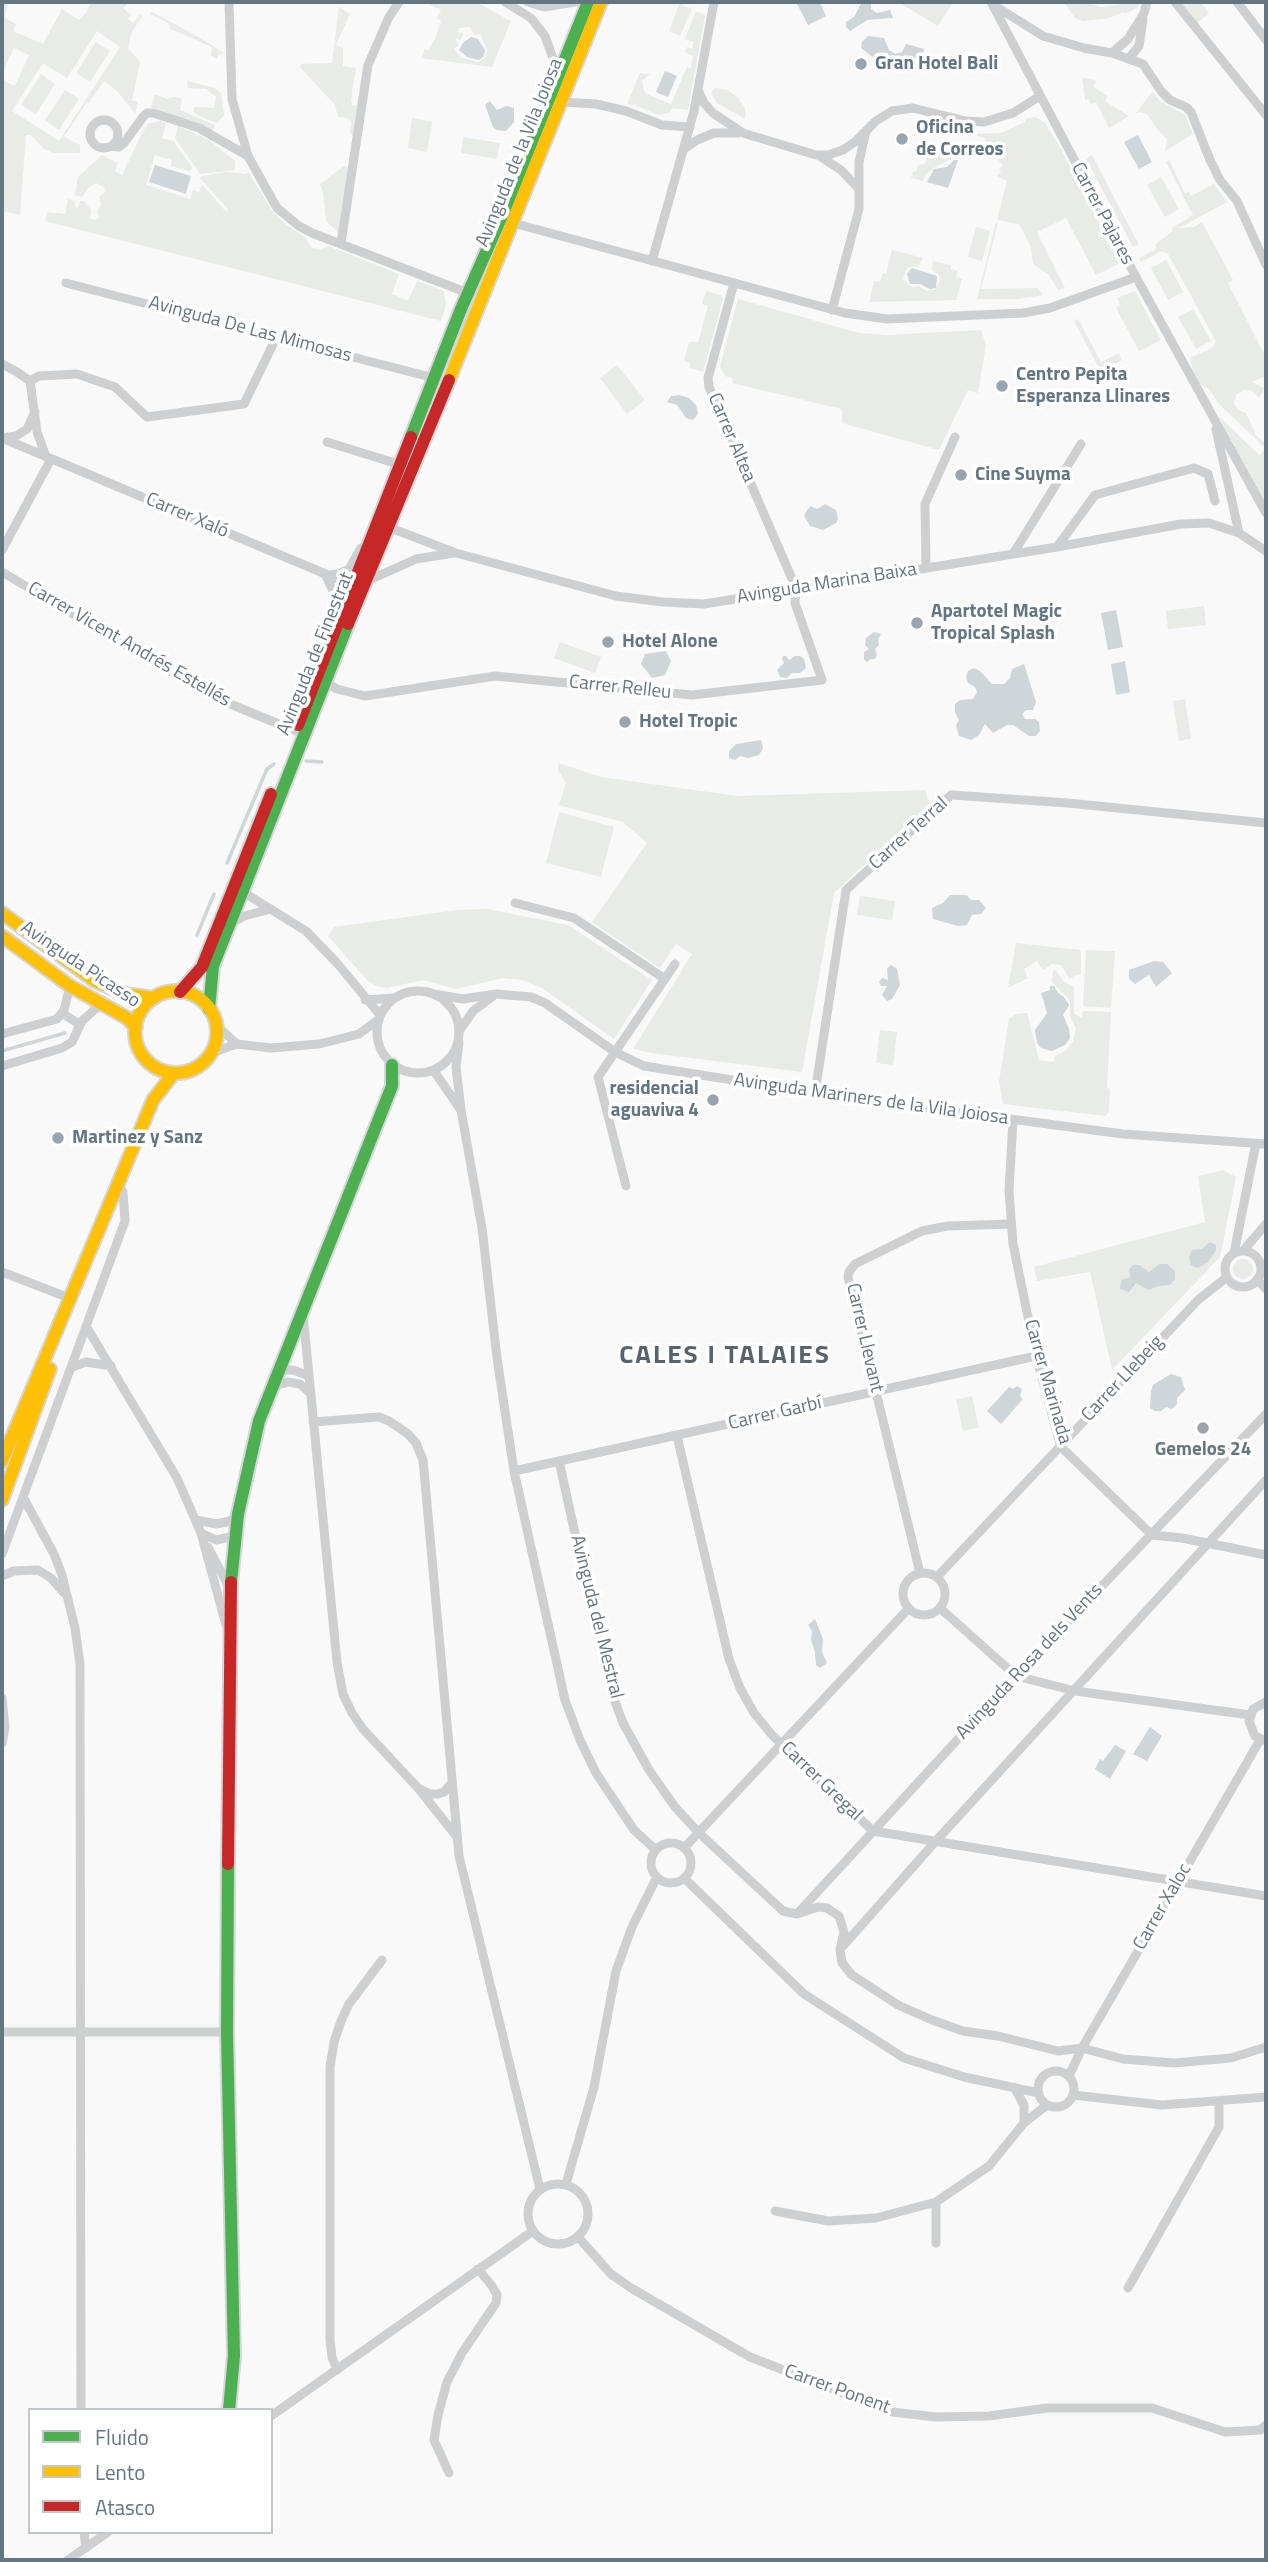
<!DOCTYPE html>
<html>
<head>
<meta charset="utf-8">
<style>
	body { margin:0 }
	#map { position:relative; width:1268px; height:2562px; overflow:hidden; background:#f9f9f9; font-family:"Titillium Web",sans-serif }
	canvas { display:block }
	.frame { position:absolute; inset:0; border:4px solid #657683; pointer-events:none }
	.legend { position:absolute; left:28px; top:2408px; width:245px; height:126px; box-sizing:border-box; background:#fff; border:2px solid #c1c8cd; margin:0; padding:9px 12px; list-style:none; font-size:21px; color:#657683 }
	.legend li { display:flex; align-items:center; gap:14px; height:35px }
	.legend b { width:35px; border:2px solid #c1c8cd }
</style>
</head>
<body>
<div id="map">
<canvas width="1268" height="2562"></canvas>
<div class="frame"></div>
<ul class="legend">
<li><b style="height:9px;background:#4caf50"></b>Fluido</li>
<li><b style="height:9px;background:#ffc107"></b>Lento</li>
<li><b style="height:9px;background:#c62828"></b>Atasco</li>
</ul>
</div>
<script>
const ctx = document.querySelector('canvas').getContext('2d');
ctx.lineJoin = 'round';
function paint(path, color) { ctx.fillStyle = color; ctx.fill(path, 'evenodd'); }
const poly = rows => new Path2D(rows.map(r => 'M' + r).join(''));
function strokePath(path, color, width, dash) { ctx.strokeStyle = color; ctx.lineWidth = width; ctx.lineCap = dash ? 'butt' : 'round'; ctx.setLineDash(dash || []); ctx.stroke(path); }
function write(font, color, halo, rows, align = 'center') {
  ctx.font = font + ' "Titillium Web",sans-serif'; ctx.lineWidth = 7; ctx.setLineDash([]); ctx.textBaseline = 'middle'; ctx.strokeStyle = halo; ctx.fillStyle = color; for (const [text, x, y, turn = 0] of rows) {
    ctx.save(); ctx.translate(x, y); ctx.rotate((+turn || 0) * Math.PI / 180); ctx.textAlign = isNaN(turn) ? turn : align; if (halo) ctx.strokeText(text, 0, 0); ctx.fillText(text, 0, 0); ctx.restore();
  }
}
const green = poly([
	[2,2,8,2,5,18,16,24,13,31,43,44,62,9,79,20,86,13,91,2,129,2,123,8,131,15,128,19,133,23,141,14,142,17,131,33,128,48,140,62,132,100,138,102,135,113,117,91,104,81,89,103,87,102,64,137,80,145,80,153,54,153,44,149,31,135,26,135,20,215,2,211,2,80,15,86,29,55,14,48,2,74],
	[97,31,120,47,59,141,12,111,43,63,67,78],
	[425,2,476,2,511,21,492,67,421,58,425,49,428,50,435,39,441,21,437,18,441,10],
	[470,27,475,36,480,34,487,50,486,57,478,62,461,58,454,49,459,45,455,38,460,40,463,36,463,33,458,32,459,28],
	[680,2,685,2,683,6,692,9,680,36,669,31],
	[898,2,953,2,938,26],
	[1064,2,1084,2,1101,7,1140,2,1138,7,1125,14,1124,12,1109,18,1083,21,1075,18],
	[1179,2,1200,2,1209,13,1195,25],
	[339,7,350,14,336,45,343,48,343,66,356,68,351,100,352,105,357,106,353,136,350,133,351,122,347,118,338,117,335,105,300,67,301,64,332,63],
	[696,11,705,15,688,110,673,108,669,113,658,115,635,105,627,104,640,73,650,74,642,81,644,91,649,95,671,104,687,67,691,69,693,56,684,52,687,47,692,49,694,42,685,39],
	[152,12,197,36,224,53,218,55,217,59,211,56,212,47,171,29,168,23,150,14],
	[96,42,110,51,90,82,76,73],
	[41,74,55,84,36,114,21,105],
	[1082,77,1096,81,1093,87,1108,96,1105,101,1129,116,1109,128,1096,102,1091,104,1088,99,1085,100],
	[187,81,215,88,221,93,224,115,217,123,197,115,193,111,194,107,214,108,216,97,206,89,188,88],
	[715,88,728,90,738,98,745,108,745,119,717,103,711,93],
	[65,90,79,99,59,130,45,120],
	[1152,92,1160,101,1185,115,1193,134,1165,151,1167,139,1157,129,1147,114,1140,112,1136,113],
	[155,94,167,99,174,97,182,99,180,110,215,125,212,131,151,107],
	[1035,117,1045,123,1062,151,1120,263,1096,275,1066,218,1037,232,1065,288,1058,290,1049,275,1033,264,1031,247,1019,224,997,220,1007,181,996,176,1001,172,999,169,1003,166,997,158,996,159,990,153,991,145,984,140,985,138,977,136,977,134,1001,133,1025,122,1025,119],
	[412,118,432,122,427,152,408,148],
	[160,121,166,123,162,138,173,141,192,167,190,172,171,166,172,160,155,155,146,185,190,199,193,190,199,192,202,184,227,213,228,209,199,177,226,172,246,174,248,172,273,212,284,223,305,237,312,248,321,249,328,246,399,274,392,294,408,301,417,281,444,291,446,304,441,321,45,221,47,212,65,214,68,199,75,201,75,207,78,208,80,201,84,201,91,210,90,219,95,220,99,218,97,211,101,206,99,197,104,193,105,188,96,183,88,188,82,197,75,195,78,177,102,155,118,163,115,171,122,175,143,131,149,123],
	[178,126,209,140,235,161,235,170,200,174,175,138],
	[463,137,500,143,497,159,461,153],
	[953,143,964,146,961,159,954,158,937,166,926,174,923,181,911,178,913,171,916,172,918,165,925,164,927,157,933,156,935,150,950,154],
	[1092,155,1139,245,1133,247,1086,159],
	[1169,160,1185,193,1189,192,1191,196,1214,184,1227,202,1179,228,1194,227,1202,222,1233,280,1228,283,1263,352,1266,351,1266,376,1251,382,1264,388,1259,398,1251,390,1243,390,1236,395,1234,403,1238,410,1246,413,1256,435,1266,444,1266,505,1218,415,1260,456,1265,448,1219,404,1209,389,1200,384,1193,372,1190,358,1212,348,1216,341,1168,254,1162,251,1141,262,1139,258,1156,249,1156,244,1173,231,1172,228,1193,215,1166,162],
	[344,166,348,167,338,232,326,221,323,192,320,184],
	[1161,177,1179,209,1165,217,1147,185],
	[996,222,998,223,981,289,1038,288,1043,295,1019,299,977,299],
	[976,227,990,231,982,261,968,257],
	[892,250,923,258,918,267,907,267,903,279,911,287,919,286,926,291,934,290,940,281,939,275,932,270,933,261,951,265,951,269,958,271,956,277,962,279,956,300,869,302,874,281,880,282,883,273,886,274],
	[1166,260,1183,292,1168,300,1151,268],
	[706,291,721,295,723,299,703,372,690,368,690,363,684,361,689,342,698,342,708,306,702,304],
	[1135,291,1161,340,1139,351,1116,308,1120,305,1117,298],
	[738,299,859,333,887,335,981,330,986,345,978,393,968,390,939,450,842,423,842,409,732,383,733,378,725,376,720,366],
	[1193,309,1211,341,1196,349,1178,317],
	[1078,319,1101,362,1119,353,1122,360,1101,372,1074,321],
	[617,365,645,400,627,414,600,378],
	[1204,606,1206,625,1168,629,1166,611],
	[560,642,601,657,595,673,554,658],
	[1185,699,1191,739,1179,741,1173,701],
	[559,763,601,777,737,796,925,790,929,804,834,893,802,1072,651,1053,633,1049,692,954,676,944,660,968,592,922,647,843,623,822,559,805,566,783,558,770],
	[559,812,614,827,601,877,546,863],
	[860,896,895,901,892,920,857,915],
	[488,909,568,925,652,980,614,1039,542,988,522,980,503,978,455,989,423,980,387,988,377,986,368,981,328,936,334,927,457,910],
	[1016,943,1081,950,1081,974,1075,975,1070,979,1061,965,1052,964,1043,970,1037,961,1024,969,1028,978,1008,988],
	[1086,950,1115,951,1111,1008,1083,1006],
	[1056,970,1063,981,1074,987,1074,1014,1082,1018,1083,1011,1111,1012,1107,1087,1110,1090,1109,1111,1106,1116,1003,1104,999,1082,1009,1019,1016,1014,1027,1013,1039,1060,1054,1062,1055,1056,1064,1052,1073,1042,1076,1028,1070,1016,1070,1000,1052,982,1053,971],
	[880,1030,897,1032,893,1065,876,1063],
	[1223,1170,1236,1177,1220,1257,1112,1370,1090,1272,1037,1281,1034,1267,1205,1222,1198,1176],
	'1233 1269a10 10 0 1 1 20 0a10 10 0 1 1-20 0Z',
	[972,1396,979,1427,963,1431,956,1400]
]);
const water = poly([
	[796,2,820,2,826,16,808,25],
	[862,2,871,2,871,9,877,13,890,10,893,18,867,20,850,31,846,27,846,22,854,17],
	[868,36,884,38,889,50,895,54,902,52,906,44,924,49,923,58,932,63,932,66,922,71,910,72,875,59,861,48,862,42],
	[471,37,478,39,485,50,484,56,479,60,467,57,459,50,463,43],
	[665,71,677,76,668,97,656,92],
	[490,101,497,110,506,106,514,108,514,122,506,131,497,130,493,127,485,105],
	[1138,135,1152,162,1139,169,1124,142],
	[954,160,958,160,948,188,927,182,934,169,947,167],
	[155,165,191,176,186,194,149,182],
	[912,268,937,276,936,288,930,289,920,284,910,284,907,274],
	[680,395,689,398,696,405,698,413,695,418,692,420,686,418,677,405,667,402,671,396],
	[825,504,836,510,838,519,836,523,823,530,810,526,804,516,807,510,811,506,817,509],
	[1116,610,1123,647,1108,650,1101,613],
	[874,632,881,634,878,640,879,645,875,649,877,655,875,659,871,659,867,662,864,659,864,652,869,649,865,645,866,638],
	[666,651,671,661,665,675,652,678,641,664,645,654],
	[783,656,786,656,789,660,795,656,800,656,804,659,806,668,800,673,792,673,787,678,780,677,777,670,784,663,782,659],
	[1125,661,1130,692,1116,695,1111,664],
	[1024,664,1036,702,1033,710,1026,710,1022,714,1025,719,1035,719,1039,722,1040,731,1036,736,1029,736,1013,725,1007,725,993,733,985,724,979,735,971,740,959,736,956,726,959,720,955,712,955,704,960,700,973,699,977,692,975,687,968,683,966,677,968,671,974,668,980,671,992,684,1004,684,1010,678,1012,669],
	[761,740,763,748,759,755,748,758,740,756,735,760,729,758,729,751,736,744],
	[950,895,967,895,971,900,979,900,986,908,981,914,972,915,967,925,958,926,933,919,932,908,943,903],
	[1154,961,1163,962,1172,973,1156,987,1149,975,1135,984,1129,979,1129,970],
	[891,965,897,969,900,985,892,999,887,1001,882,995,887,986,881,986,879,982,882,978,888,980,887,969],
	[1050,986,1054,986,1058,993,1064,997,1069,1005,1063,1015,1069,1029,1070,1038,1065,1045,1052,1051,1041,1048,1037,1043,1035,1030,1047,1013,1041,993,1050,990],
	[1210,1242,1216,1245,1216,1250,1208,1262,1198,1268,1191,1265,1189,1257,1192,1250,1202,1249],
	[1159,1264,1167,1264,1175,1271,1175,1279,1170,1285,1159,1286,1148,1290,1136,1283,1129,1292,1120,1289,1121,1280,1131,1277,1129,1270,1133,1265,1139,1265,1149,1272],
	[1171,1374,1181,1377,1185,1390,1177,1398,1177,1404,1172,1409,1166,1407,1161,1411,1155,1411,1150,1408,1151,1391,1153,1385],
	[1017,1386,1022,1389,1020,1396,1023,1399,1001,1424,987,1411,1009,1387,1013,1389],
	[815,1619,823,1639,822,1652,827,1663,820,1668,816,1665,815,1652,811,1640,812,1631,808,1625],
	[1150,1727,1162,1736,1147,1761,1133,1754],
	[1115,1745,1126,1751,1110,1779,1095,1769,1100,1759,1103,1761]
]);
const stream = poly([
	[306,761,322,762],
	[227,863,267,769,274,764],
	[197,935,214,894],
	[2,1051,65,1033]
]);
const street = poly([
	[229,2,232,99,248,156,277,208,299,226,312,233,468,293],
	[505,2,531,18,545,36,553,58,556,79],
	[528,2,544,7,575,2],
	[991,2,1136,277,1266,513],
	[1175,2,1266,115],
	[1237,2,1266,40],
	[995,6,1043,36,1084,48,1112,53,1128,39,1144,13,1147,2],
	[1112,53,1143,64,1161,91,1170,100,1186,107,1191,112,1210,160,1220,180,1237,201,1266,265],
	[1129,58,1139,46,1143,19],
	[698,90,704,103,713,113,743,133,816,155,828,155,843,150,855,142,876,121,892,111,913,108,966,121,984,122,1013,113,1040,96],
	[562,102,596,104,626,111,662,125,690,127],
	'90 134a14 14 0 1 1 28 0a14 14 0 1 1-28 0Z',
	[111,146,119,147,124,143,143,117,147,113,153,113,199,128,248,156],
	[684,149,697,140,714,133,738,133],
	[818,155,841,170,858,188],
	[513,223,845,313,887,319,1023,313,1050,308,1136,277],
	[341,243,368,65,389,17,399,2],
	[652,261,694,111,714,2],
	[66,283,434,378],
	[832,310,859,209,859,162,866,131],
	[2,364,17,372,30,381,37,432,46,457],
	[30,381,39,376,77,374,115,387,147,417,244,404,277,336],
	[1216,429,1239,533],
	[2,438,347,583,365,582,416,559,454,553],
	[2,438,16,436,27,429,35,412],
	[327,442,401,465],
	[388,527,456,553,616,596,663,602,704,604,1057,547,1181,524,1209,523,1239,533,1266,551],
	[1057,547,1095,495,1194,468,1208,474,1215,501],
	[2,550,51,459],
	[1013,554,1081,444],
	[926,568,925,504,955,437],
	[2,572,213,697,296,731],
	[329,575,338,574,349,569,361,548],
	[326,576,336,597,338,617],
	[325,682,337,689,365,696,495,676,692,695,822,680,795,603,796,588,709,387,708,378,734,283],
	[243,892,306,931,337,963,380,1015],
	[515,903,574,918,665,979],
	[229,924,244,916,271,909],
	'377 1032a41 41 0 1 1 82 0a41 41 0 1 1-82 0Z',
	[434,994,463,999,496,994,531,997,545,1003,615,1052,644,1066,815,1093,1123,1134,1266,1144],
	[365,1000,394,998],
	[62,1013,79,1024],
	[216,1025,237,1044],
	[460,1030,473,1011,492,997],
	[2,1034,57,1019,64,1010,70,986],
	[459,1042,456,1067,461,1110,482,1228,497,1358,514,1471,565,1700,580,1740,596,1773,634,1830,656,1850],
	[211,1053,237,1044,271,1048,319,1044,359,1034,379,1019],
	[2,1066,62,1048,72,1042,82,1021,101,1004],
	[434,1071,460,1109],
	[815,1093,846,890,951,795,1068,803,1266,823],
	[1013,1120,1009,1191,1013,1244,1036,1356,1061,1447,1152,1535,1182,1538,1266,1555],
	[626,1186,598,1077,675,964],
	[1243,1251,1266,1224],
	'1225 1269a18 18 0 1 1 36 0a18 18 0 1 1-36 0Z',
	[1234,1253,1256,1143],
	[2,1272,72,1299],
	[1257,1279,1266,1289],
	[303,1314,337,1662,343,1694,352,1713,363,1729,418,1788,457,1837],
	[86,1326,177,1478,201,1533,226,1625],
	[72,1367,86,1362,111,1366],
	[278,1370,293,1370,309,1376],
	[271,1387,288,1382,300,1384,310,1393],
	[313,1422,379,1417,389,1421,408,1434,416,1443,423,1460,459,1856,540,2189],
	[677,1436,729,1659,740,1688,754,1713,772,1735,873,1831,1266,1896],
	[559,1461,591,1606,614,1699,623,1723,649,1770,675,1807,699,1833,783,1911,797,1914,818,1907,827,1908,839,1916,844,1932,840,1950,842,1963,852,1975,898,2005,932,2020,963,2031,998,2036,1058,2051,1082,2048,1123,2059,1174,2063,1231,2058,1266,2047],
	[514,1471,1036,1356],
	[23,1497,54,1554,62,1575,75,1628,80,1664,81,2410],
	[196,1520,217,1524,230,1521,238,1514],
	[201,1533,216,1540,235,1536],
	[208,1547,229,1587],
	[2,1554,125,1221,123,1192,118,1182],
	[920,1573,848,1277,849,1272,855,1264,922,1231,948,1226,1011,1224],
	'903 1594a21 21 0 1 1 42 0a21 21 0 1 1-42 0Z',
	[2,1576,14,1571,38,1570,51,1578,64,1593],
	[937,1577,1198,1300,1227,1277],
	[940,1608,1016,1676,1075,1691,1250,1715],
	[2,1698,5,1728,2,1743],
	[1266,1702,1253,1709,1249,1721,1255,1736,1266,1741],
	[422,1790,430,1794,438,1794,444,1792,452,1783],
	'651 1863a20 20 0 1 1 40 0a20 20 0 1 1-40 0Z',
	[684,1848,909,1608],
	[684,1878,804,1994,904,2058,964,2077,1039,2093],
	[798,1913,1016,1676,1266,1414],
	[843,1946,935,1842,1266,1480],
	[2,2032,227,2032],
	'1038 2089a18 18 0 1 1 36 0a18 18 0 1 1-36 0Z',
	[1069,2076,1082,2048,1260,1740],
	[1014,2087,1024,2105,1024,2123],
	[1073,2095,1162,2105,1266,2097],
	'528 2214a30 30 0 1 1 60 0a30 30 0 1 1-60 0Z',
	[566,2184,594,2087,616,1971,632,1927,657,1877],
	[775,2211,828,2221,876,2218,936,2202,989,2166,1024,2123,1047,2105],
	[578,2237,611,2274,631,2288,750,2357,892,2412,936,2417,989,2416,1047,2408,1152,2408,1225,2432,1260,2430,1266,2425],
	[936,2243,936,2202],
	[1128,2288,1219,2127,1219,2101],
	[337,2370,332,2357,330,2340,330,2067,334,2042,341,2021,349,2004,382,1960],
	[271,2416,533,2231],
	[449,2473,434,2440,438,2415,447,2382,462,2353,496,2303,497,2295,492,2286,478,2269],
	[84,2532,86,2548],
	[68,2560,108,2532]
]);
const fast = poly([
	[411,437,461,309,505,209,588,2],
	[209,1009,213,966,348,624],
	[231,1582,238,1514,259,1421,392,1086,392,1065],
	[228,1864,227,2032,234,2356,229,2410]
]);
const slow = poly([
	[449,380,601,2],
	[2,913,95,981,125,994,154,998],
	[2,936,70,986,127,1018,136,1027],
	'135 1032a41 41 0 1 1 82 0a41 41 0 1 1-82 0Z',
	[2,1461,153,1100,174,1073],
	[2,1500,50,1369]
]);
const jam = poly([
	[348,624,449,380],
	[298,725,411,437],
	[180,992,202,967,271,794],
	[228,1864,231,1582]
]);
const markers = [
	[861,64,7,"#99a4ac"],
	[902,139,7,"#99a4ac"],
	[1002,386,7,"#99a4ac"],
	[961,475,7,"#99a4ac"],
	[917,623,7,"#99a4ac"],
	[608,642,7,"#99a4ac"],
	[625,722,7,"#99a4ac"],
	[713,1100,7,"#99a4ac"],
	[58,1138,7,"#99a4ac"],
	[1203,1428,7,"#99a4ac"]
];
const poiNames = [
	["Gran Hotel Bali",875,64],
	["Oficina",916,128],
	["de Correos",916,150],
	["Centro Pepita",1016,375],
	["Esperanza Llinares",1016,397],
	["Cine Suyma",975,475],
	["Apartotel Magic",931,612],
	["Tropical Splash",931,634],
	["Hotel Alone",622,642],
	["Hotel Tropic",639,722],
	["residencial",699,1089,"right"],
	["aguaviva 4",699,1111,"right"],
	["Martinez y Sanz",72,1138],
	["Gemelos 24",1203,1450,"center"]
];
const streetNames = [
	["Avinguda de la Vila Joiosa",520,153,-68],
	["Carrer Pajares",1102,214,62],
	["Avinguda De Las Mimosas",250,330,15],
	["Carrer Altea",731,438,67],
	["Carrer Xaló",187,516,23],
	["Avinguda Marina Baixa",827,584,-9],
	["Carrer Vicent Andrés Estellés",129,645,30],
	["Avinguda de Finestrat",316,654,-68],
	["Carrer Relleu",620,688,6],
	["Carrer Terral",909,834,-42],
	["Avinguda Picasso",80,965,34],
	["Avinguda Mariners de la Vila Joiosa",871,1100,8],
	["Carrer Llevant",864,1338,77],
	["Carrer Llebeig",1123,1379,-47],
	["Carrer Marinada",1047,1382,74],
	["Carrer Garbí",775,1414,-13],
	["Avinguda del Mestral",596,1617,76],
	["Avinguda Rosa dels Vents",1030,1662,-47],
	["Carrer Gregal",821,1782,44],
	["Carrer Xaloc",1163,1907,-60],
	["Carrer Ponent",837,2390,20]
];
const districtNames = [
	["CALES I TALAIES",725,1357]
];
paint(green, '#e8ebe6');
paint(water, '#ced6d9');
strokePath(stream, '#ced6d9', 3.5);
strokePath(fast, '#d5d6d7', 16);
strokePath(slow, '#d5d6d7', 16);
strokePath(jam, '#d5d6d7', 16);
strokePath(street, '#cecfd0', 9);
strokePath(fast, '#4caf50', 12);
strokePath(slow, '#ffc107', 12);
strokePath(jam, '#c62828', 12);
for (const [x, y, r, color] of markers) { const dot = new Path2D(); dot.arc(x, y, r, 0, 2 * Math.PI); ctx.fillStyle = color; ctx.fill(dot); strokePath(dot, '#fff', 2.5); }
write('bold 19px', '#657683', '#fff', poiNames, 'left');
write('19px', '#657683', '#fff', streetNames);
ctx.letterSpacing = '2px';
write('bold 26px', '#57646e', '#fff', districtNames);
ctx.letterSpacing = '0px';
</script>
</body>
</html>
